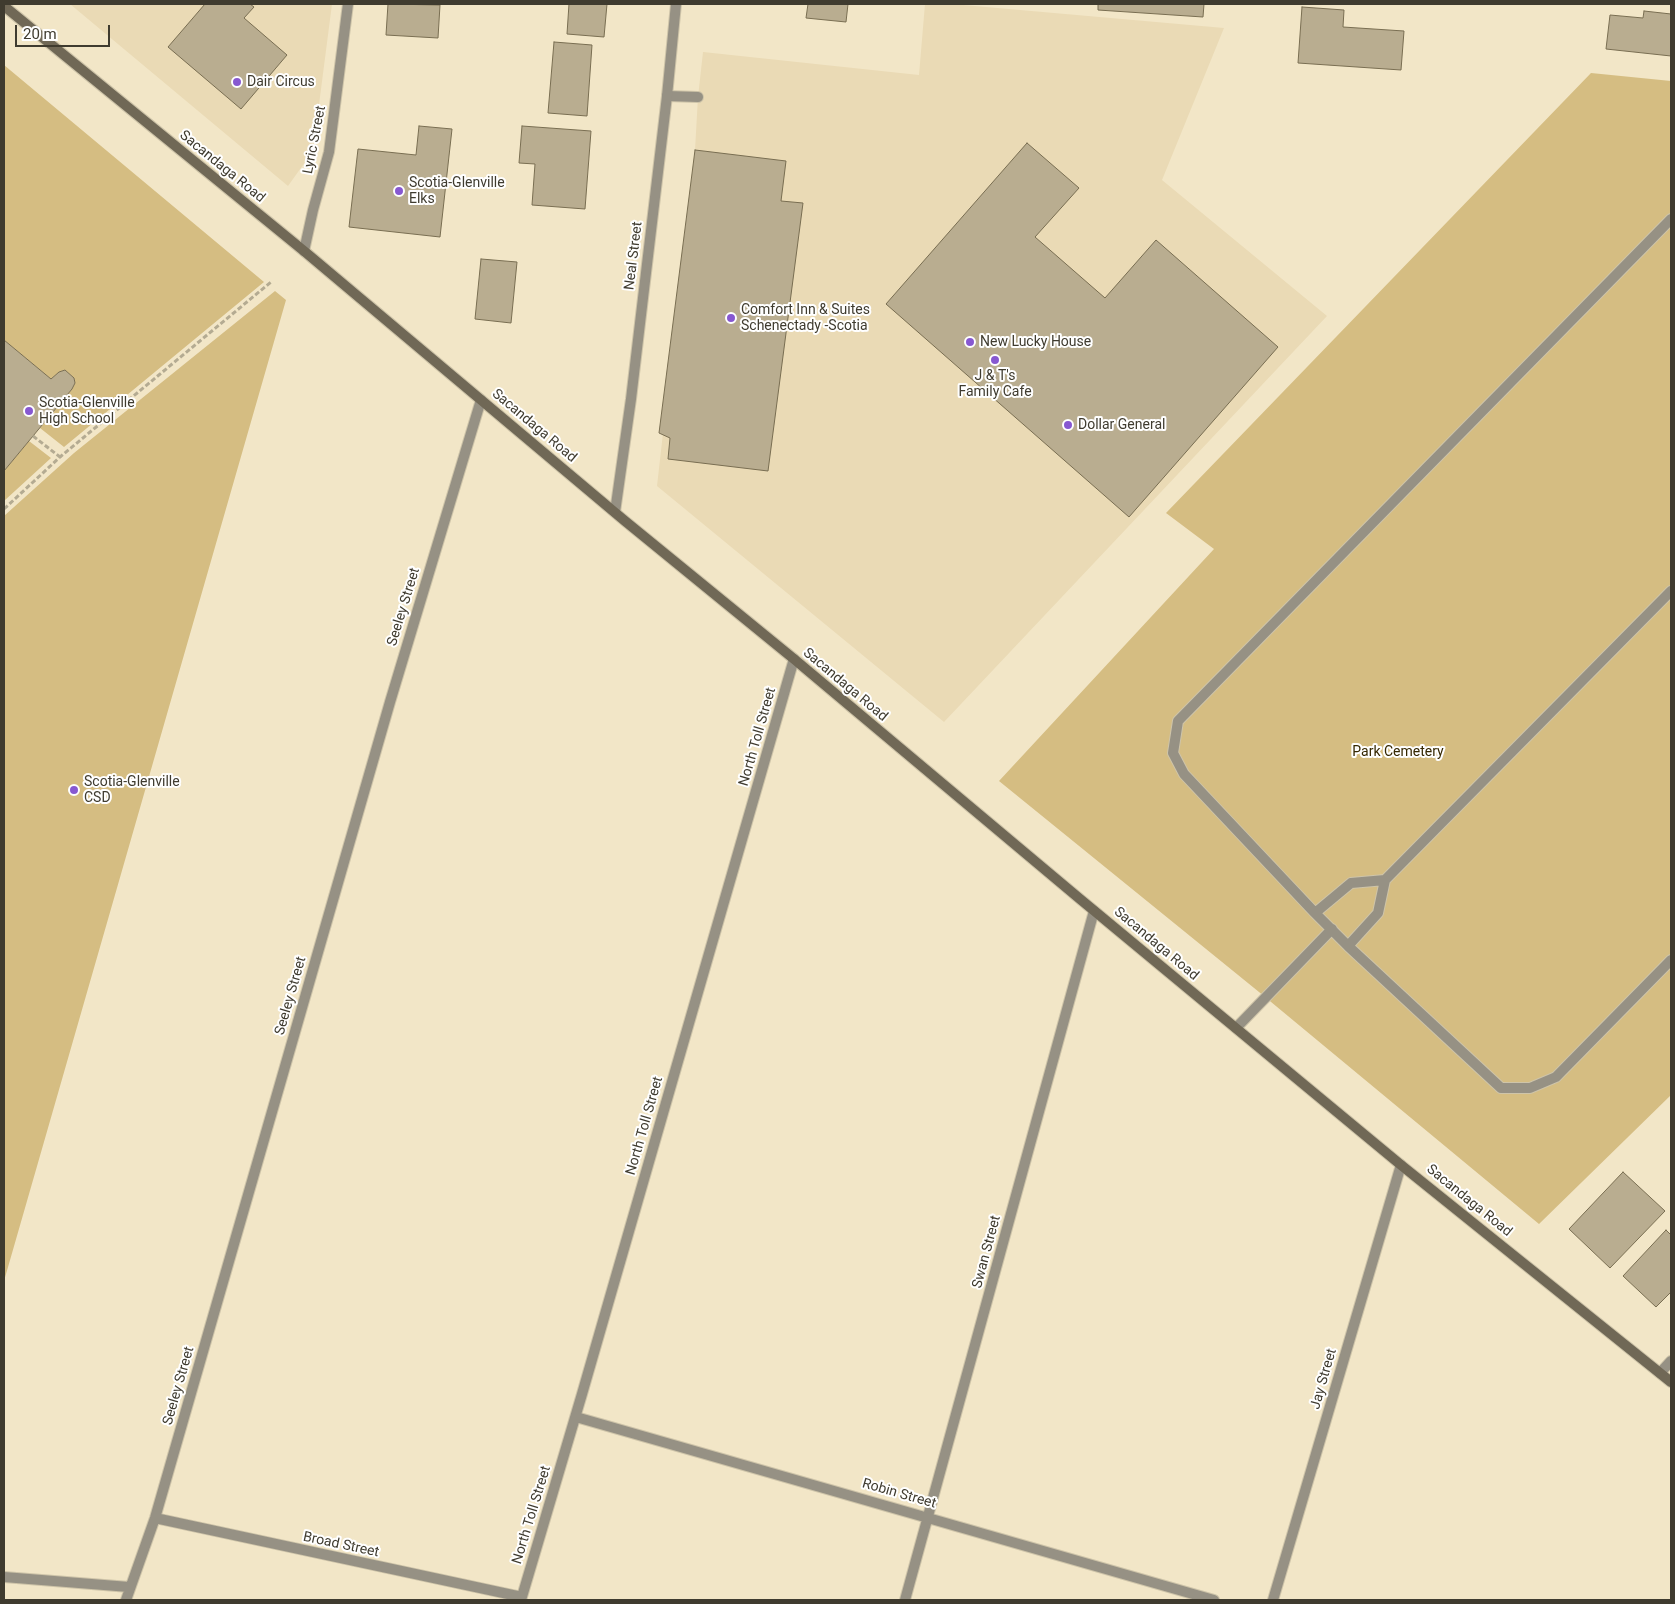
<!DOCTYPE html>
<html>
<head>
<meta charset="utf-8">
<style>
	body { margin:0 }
	#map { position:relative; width:1675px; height:1604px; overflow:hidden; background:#f2e6c7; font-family:Roboto,sans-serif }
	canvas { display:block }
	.frame { position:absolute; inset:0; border:5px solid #3f3b2f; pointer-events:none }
	.scale { position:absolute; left:15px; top:25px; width:95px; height:22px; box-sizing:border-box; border:2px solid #3f3b2f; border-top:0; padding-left:6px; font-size:15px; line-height:18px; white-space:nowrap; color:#3f3b2f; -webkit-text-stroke:4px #fff; paint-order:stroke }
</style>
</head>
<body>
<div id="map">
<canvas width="1675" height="1604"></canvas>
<div class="frame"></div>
<div class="scale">20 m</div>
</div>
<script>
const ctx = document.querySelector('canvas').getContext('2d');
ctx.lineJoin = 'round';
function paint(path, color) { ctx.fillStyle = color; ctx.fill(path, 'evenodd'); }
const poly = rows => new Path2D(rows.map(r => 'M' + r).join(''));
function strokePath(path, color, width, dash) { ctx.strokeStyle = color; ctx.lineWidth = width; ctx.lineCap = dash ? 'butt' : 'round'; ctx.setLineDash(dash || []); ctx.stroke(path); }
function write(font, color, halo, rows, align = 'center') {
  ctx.font = font + ' Roboto,sans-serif'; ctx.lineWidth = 4; ctx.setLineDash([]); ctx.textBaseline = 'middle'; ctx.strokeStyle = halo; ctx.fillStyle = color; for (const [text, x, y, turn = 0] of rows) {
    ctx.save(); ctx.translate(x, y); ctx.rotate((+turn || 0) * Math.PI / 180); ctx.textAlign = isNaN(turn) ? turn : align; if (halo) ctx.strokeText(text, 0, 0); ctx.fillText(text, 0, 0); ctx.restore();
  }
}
const built = poly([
	[70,4,332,4,313,151,288,186],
	[925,4,952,4,1224,28,1162,180,1327,316,944,722,657,486,695,150,698,97,703,52,919,75]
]);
const green = poly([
	[4,65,264,282,64,447,40,428,72,389,75,383,74,378,65,370,59,372,51,379,4,340],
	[1591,73,1671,81,1671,1095,1539,1224,1259,992,999,781,1214,549,1166,513],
	[275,291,286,300,4,1281,4,516,74,453],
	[29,441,51,458,4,501,4,471]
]);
const building = poly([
	[205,4,250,4,254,7,244,18,287,55,241,109,168,47,205,4],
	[388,4,440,5,438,38,386,35,388,4],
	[569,4,607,4,604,37,567,34,569,4],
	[808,4,848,4,846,22,806,18,808,4],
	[1098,4,1204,4,1203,17,1098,10,1098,4],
	[1302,7,1344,10,1343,27,1404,31,1401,70,1298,63,1302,7],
	[1644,11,1671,14,1671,56,1606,49,1610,15,1643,18,1644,11],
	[554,42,592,45,587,116,548,113,554,42],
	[419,126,452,129,440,237,349,227,358,149,416,155,419,126],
	[522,126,591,131,585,209,532,205,535,164,519,163,522,126],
	[1027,143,1079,188,1035,237,1105,298,1156,240,1278,347,1129,517,886,304,1027,143],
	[695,150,786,161,781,201,803,203,768,471,668,459,670,438,659,433,695,150],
	[481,259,517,262,511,323,475,319,481,259],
	[4,340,51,379,59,372,65,370,74,378,75,383,72,389,4,471,4,340],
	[1623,1172,1665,1211,1610,1268,1569,1229,1623,1172],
	[1666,1230,1671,1235,1671,1292,1656,1307,1623,1276,1666,1230]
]);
const path = poly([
	[33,436,60,457],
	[4,509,60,457,271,282]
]);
const lane = poly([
	[667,96,698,97],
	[1671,219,1178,721,1173,753,1184,774,1315,913,1348,946,1501,1088,1530,1088,1556,1077,1671,960],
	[1315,913,1351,883,1385,880],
	[1348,946,1378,913,1385,880,1671,591],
	[1236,1028,1332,929]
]);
const street = poly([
	[304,251,313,210,329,152,348,4],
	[615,512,631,399,667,96,676,4],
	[1660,1373,1671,1361],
	[576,1417,1214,1600],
	[155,1518,522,1597],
	[4,1577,129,1587],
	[126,1600,155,1518,390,702,481,400],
	[521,1600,582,1394,794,659],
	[905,1600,1094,911],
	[1273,1600,1401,1165]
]);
const secondary = poly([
	[4,6,304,251,625,521,794,659,1080,899,1401,1165,1671,1382]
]);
const markers = [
	[237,82,5,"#8758d1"],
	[399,191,5,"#8758d1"],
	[731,318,5,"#8758d1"],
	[970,342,5,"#8758d1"],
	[995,360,5,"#8758d1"],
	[29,411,5,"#8758d1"],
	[1068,425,5,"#8758d1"],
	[74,790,5,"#8758d1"]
];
const poiNames = [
	["Dair Circus",247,82],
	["Scotia-Glenville",409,183],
	["Elks",409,199],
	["Comfort Inn & Suites",741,310],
	["Schenectady -Scotia",741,326],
	["New Lucky House",980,342],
	["J & T's",995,376,"center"],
	["Family Cafe",995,392,"center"],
	["Scotia-Glenville",39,403],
	["High School",39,419],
	["Dollar General",1078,425],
	["Scotia-Glenville",84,782],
	["CSD",84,798]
];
const streetNames = [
	["Lyric Street",315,140,-79],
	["Sacandaga Road",222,167,39],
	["Neal Street",634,256,-83],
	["Sacandaga Road",534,426,40],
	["Seeley Street",404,607,-73],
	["Sacandaga Road",845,685,40],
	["North Toll Street",758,737,-74],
	["Sacandaga Road",1156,944,40],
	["Seeley Street",291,996,-74],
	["North Toll Street",645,1126,-74],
	["Sacandaga Road",1469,1201,39],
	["Swan Street",987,1252,-75],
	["Jay Street",1324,1379,-74],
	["Seeley Street",179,1386,-74],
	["Robin Street",899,1494,16],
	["North Toll Street",532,1515,-73],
	["Broad Street",341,1545,12]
];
const parkNames = [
	["Park Cemetery",1398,752]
];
paint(built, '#eadab5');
paint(green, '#d5bd82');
paint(building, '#b9ad90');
strokePath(building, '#796e52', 1);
strokePath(lane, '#cec4a9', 12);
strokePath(street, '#cec4a9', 12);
strokePath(secondary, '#cec4a9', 12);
strokePath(path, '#b4ab92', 3, [5, 2.5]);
strokePath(lane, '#969184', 10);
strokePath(street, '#969184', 10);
strokePath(secondary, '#706856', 10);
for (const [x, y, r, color] of markers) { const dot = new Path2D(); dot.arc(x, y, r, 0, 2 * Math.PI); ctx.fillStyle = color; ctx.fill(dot); strokePath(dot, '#fff', 2); }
write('14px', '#3f3b2f', '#fff', poiNames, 'left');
write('14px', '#3f3b2f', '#fff', streetNames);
write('14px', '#352700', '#fff', parkNames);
</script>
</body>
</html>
